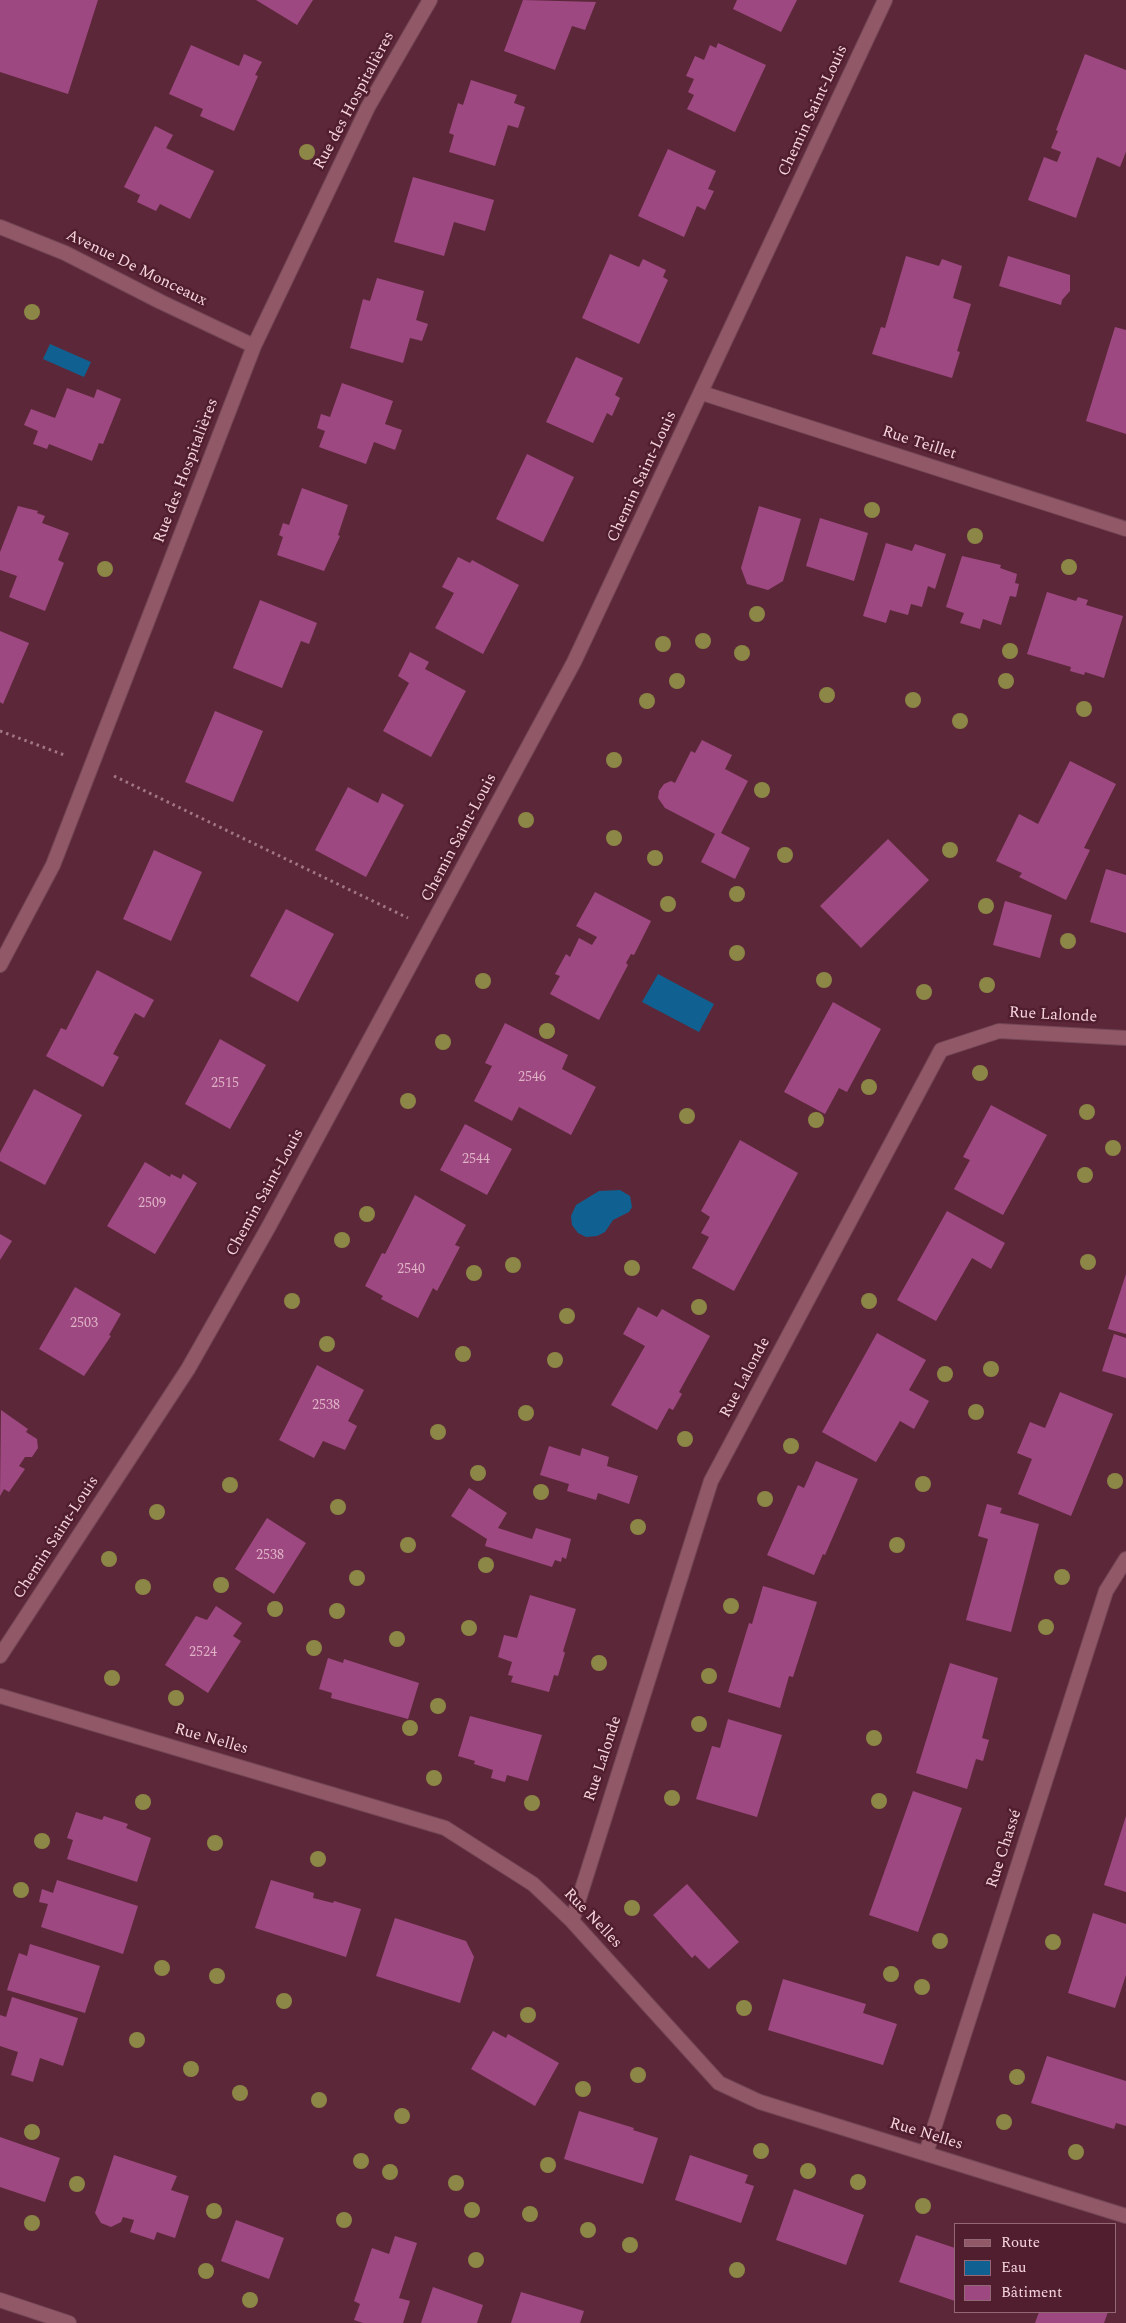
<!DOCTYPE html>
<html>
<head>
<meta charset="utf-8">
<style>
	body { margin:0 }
	#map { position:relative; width:1126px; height:2323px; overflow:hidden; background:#5c2839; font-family:Spectral,serif }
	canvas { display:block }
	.legend { position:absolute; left:954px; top:2223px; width:162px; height:90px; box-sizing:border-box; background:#501e2e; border:1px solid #936774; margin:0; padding:6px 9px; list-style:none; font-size:15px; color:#f7d5dd }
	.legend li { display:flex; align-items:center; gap:10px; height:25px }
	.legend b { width:25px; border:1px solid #936774 }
</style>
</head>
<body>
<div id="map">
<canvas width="1126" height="2323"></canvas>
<ul class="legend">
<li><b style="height:6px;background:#915868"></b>Route</li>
<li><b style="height:14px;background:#106191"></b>Eau</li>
<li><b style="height:14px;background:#9d4881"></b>Bâtiment</li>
</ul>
</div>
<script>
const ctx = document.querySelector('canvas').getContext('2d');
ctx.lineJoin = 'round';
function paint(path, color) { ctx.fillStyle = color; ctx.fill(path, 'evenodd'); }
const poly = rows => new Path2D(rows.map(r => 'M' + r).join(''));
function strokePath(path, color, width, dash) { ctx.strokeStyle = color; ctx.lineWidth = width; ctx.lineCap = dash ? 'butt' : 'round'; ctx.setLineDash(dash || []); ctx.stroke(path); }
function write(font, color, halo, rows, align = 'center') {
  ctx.font = font + ' Spectral,serif'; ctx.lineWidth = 5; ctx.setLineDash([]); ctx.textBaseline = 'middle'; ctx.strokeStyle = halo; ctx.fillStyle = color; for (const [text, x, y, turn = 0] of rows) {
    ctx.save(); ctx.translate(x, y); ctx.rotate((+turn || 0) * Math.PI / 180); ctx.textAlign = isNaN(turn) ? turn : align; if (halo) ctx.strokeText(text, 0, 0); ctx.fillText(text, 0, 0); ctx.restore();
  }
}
const water = poly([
	[50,344,91,362,84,377,43,359],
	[658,974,714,1004,699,1032,642,1002],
	[620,1190,630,1196,632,1207,629,1212,613,1220,605,1232,597,1236,586,1237,578,1233,572,1225,571,1216,576,1205,599,1191]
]);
const building = poly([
	[0,0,98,0,68,94,0,72],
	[256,0,313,0,297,25],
	[523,0,596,2,585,30,572,26,555,70,504,51],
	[737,0,797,0,781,32,733,9],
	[718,43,766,65,735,132,687,109,694,95,688,92,694,79,686,76,695,56,704,60,710,45,716,48],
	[191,45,239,66,244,54,262,62,255,75,258,76,234,131,200,116,203,109,169,94],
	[1085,54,1126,70,1126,152,1120,167,1097,157,1076,218,1028,200,1044,157,1057,162,1061,152,1051,148,1058,131,1056,130],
	[471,80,517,95,514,103,525,107,518,128,508,125,495,166,449,152,454,135,449,133,458,103,463,105],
	[155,126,173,135,166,148,214,171,190,219,160,204,156,211,137,202,140,195,124,187],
	[668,149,716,171,708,189,714,191,705,210,697,206,684,237,638,216],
	[413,177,494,200,485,231,454,222,444,256,394,242],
	[610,254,639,267,643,259,666,270,663,277,668,280,639,344,582,318],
	[906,256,939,266,942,259,962,266,953,298,971,304,957,351,960,352,952,378,872,354,881,327,885,328],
	[1008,256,1070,275,1070,291,1062,300,1061,305,999,286],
	[377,278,424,291,416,320,428,324,422,341,410,338,403,363,350,348,363,299,370,301],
	[1115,327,1126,330,1126,434,1086,421],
	[576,357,623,378,615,395,620,398,612,416,607,413,593,443,546,422],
	[342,383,393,401,385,424,402,430,395,450,374,442,366,464,319,447,325,431,317,428,321,414,330,417],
	[67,388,94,398,97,389,121,399,103,444,99,443,92,461,49,444,47,449,33,444,38,431,24,425,31,409,55,418],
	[527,454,574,477,543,542,496,519],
	[302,488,348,505,338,535,340,536,324,571,277,555,283,537,279,535,283,523,289,525],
	[18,506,38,511,37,513,45,516,42,523,69,533,58,560,64,563,45,611,9,597,17,576,0,570,0,552],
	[759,506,801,519,783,581,768,590,747,584,741,568],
	[820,518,868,533,854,581,806,566],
	[886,543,912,551,915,544,946,554,935,589,928,586,922,607,911,604,908,615,890,610,886,623,863,616],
	[962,556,1001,565,1000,568,1017,574,1015,583,1019,584,1016,597,1010,596,1001,625,983,619,980,629,960,623,964,613,946,607],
	[458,557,470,563,472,560,519,585,483,654,435,628,454,593,442,587],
	[1047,592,1076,601,1078,597,1088,600,1086,605,1123,616,1104,678,1085,672,1084,675,1070,671,1071,667,1027,654],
	[260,600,317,623,309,644,301,641,282,688,233,668],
	[0,631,29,643,3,704,0,702],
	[410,652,429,662,425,669,466,691,431,757,383,731,409,683,398,676],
	[215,711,263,731,233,802,185,782],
	[702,740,732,755,725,769,748,781,721,833,750,848,735,879,701,862,715,834,665,808,658,798,659,791,664,784,671,781,675,783,691,751,695,753],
	[1070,761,1116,784,1084,848,1090,850,1066,900,1019,877,1022,873,996,861,1019,814,1038,824],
	[348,787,378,803,382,793,404,805,366,877,315,850],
	[888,839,929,880,861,948,820,906],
	[154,850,202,872,171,941,123,919],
	[1106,869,1126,875,1126,933,1090,922],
	[595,892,651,921,634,955,631,954,626,963,628,965,599,1020,550,994,560,976,555,974,566,954,570,957,579,938,592,945,597,937,576,926],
	[1005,901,1052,915,1040,958,993,945],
	[286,909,334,934,298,1002,250,976],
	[97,970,154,1000,144,1018,135,1013,113,1054,119,1057,103,1087,46,1056,61,1028,66,1030],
	[833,1002,881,1029,847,1092,839,1088,825,1114,784,1092],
	[505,1023,568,1055,562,1069,596,1087,571,1135,519,1107,512,1121,474,1101,492,1066,485,1063],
	[220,1039,266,1065,230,1129,185,1104],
	[34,1089,82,1115,45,1185,0,1161,0,1153],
	[991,1105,1047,1135,1003,1215,954,1189,970,1160,963,1157],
	[465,1124,512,1149,487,1195,440,1170],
	[740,1140,798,1173,734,1291,692,1268,709,1237,701,1233,710,1217,701,1211],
	[145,1162,170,1177,171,1174,181,1179,183,1174,197,1183,155,1254,107,1226],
	[415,1195,466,1225,455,1245,460,1247,437,1291,433,1288,418,1318,381,1299,383,1296,365,1286,382,1253,385,1254],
	[947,1211,1005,1243,991,1269,972,1258,936,1321,897,1300],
	[0,1234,12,1241,0,1260],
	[1126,1274,1126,1334,1108,1329],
	[75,1287,121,1314,109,1335,111,1336,84,1376,39,1349],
	[638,1307,657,1317,662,1309,710,1336,679,1392,682,1394,673,1410,669,1408,657,1430,611,1405,645,1346,623,1334],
	[877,1333,926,1360,909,1390,929,1401,914,1429,900,1421,876,1462,822,1432],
	[1114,1334,1126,1338,1126,1378,1102,1371],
	[317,1365,364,1390,348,1421,357,1426,345,1450,323,1441,314,1458,279,1440],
	[1060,1392,1113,1414,1071,1516,1018,1494,1032,1459,1017,1453,1030,1422,1045,1428],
	[1,1410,28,1429,26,1432,37,1439,38,1448,32,1457,25,1457,19,1466,25,1469,9,1492,4,1489,0,1496],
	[549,1446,580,1456,582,1448,609,1457,607,1466,638,1476,629,1504,598,1493,596,1500,567,1491,569,1484,540,1475],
	[816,1461,858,1479,825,1555,823,1554,814,1575,767,1555,798,1485,804,1488],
	[469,1488,507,1513,498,1528,532,1539,536,1528,571,1539,566,1559,562,1557,561,1562,555,1560,552,1567,485,1546,487,1539,451,1516],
	[987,1504,1002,1508,1000,1513,1039,1524,1011,1632,966,1620,988,1539,978,1536],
	[267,1518,306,1543,274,1594,235,1569],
	[763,1586,817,1602,793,1677,789,1676,780,1708,728,1692,749,1623,752,1624],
	[530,1595,576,1609,563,1651,565,1653,558,1676,554,1675,549,1692,511,1682,513,1676,508,1675,512,1662,498,1657,504,1635,517,1638],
	[216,1606,242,1623,233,1636,241,1641,208,1693,165,1665,196,1616,207,1620],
	[328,1658,343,1663,344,1659,419,1683,408,1719,331,1698,332,1693,319,1689],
	[950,1663,998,1678,982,1738,989,1740,983,1761,976,1759,967,1789,916,1773],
	[470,1716,542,1735,528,1781,507,1775,505,1782,491,1778,493,1770,474,1764,475,1761,458,1756],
	[728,1719,782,1735,757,1817,696,1799,712,1746,720,1748],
	[913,1791,962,1808,918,1932,869,1915],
	[76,1812,102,1820,104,1816,128,1824,126,1828,151,1838,137,1882,67,1859,73,1840,67,1838],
	[1126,1816,1126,1892,1104,1885],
	[57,1880,138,1906,123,1954,41,1927,48,1904,39,1902,42,1889,53,1893],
	[271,1880,314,1893,313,1898,333,1903,334,1901,361,1909,346,1957,255,1928],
	[687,1884,739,1942,709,1969,695,1955,692,1958,653,1915],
	[1093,1913,1126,1924,1126,1975,1115,2008,1068,1993],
	[395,1918,466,1941,474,1957,460,2003,376,1976],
	[30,1944,100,1966,85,2013,7,1990,19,1953,27,1956],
	[783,1979,866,2004,863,2013,897,2024,883,2065,768,2030],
	[12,1997,78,2018,63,2066,40,2058,33,2082,11,2075,18,2052,0,2046,0,2015,6,2017],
	[493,2031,506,2038,508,2034,559,2063,535,2106,471,2069],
	[1047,2056,1126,2081,1126,2126,1116,2123,1114,2129,1031,2103],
	[579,2111,634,2128,633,2130,658,2138,643,2184,564,2159],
	[0,2137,60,2158,45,2202,0,2187],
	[114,2155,177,2176,171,2190,189,2196,175,2238,157,2232,154,2240,130,2232,134,2220,123,2217,121,2222,111,2227,101,2223,95,2213],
	[690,2155,748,2175,745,2183,754,2186,741,2223,675,2200],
	[794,2189,864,2215,846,2265,776,2240],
	[236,2220,284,2238,269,2279,221,2261],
	[916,2235,955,2248,955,2301,899,2282],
	[395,2236,417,2243,399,2298,410,2301,403,2323,363,2323,354,2320,360,2304,354,2301,372,2248,389,2254],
	[433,2287,483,2305,477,2323,421,2323],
	[521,2292,584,2311,580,2323,511,2323],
	[1039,2312,1108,2312,1104,2323,1035,2323]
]);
const path = poly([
	[0,731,67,756],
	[114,776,408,918]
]);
const minor = poly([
	[0,227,65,253,161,302,254,346],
	[702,393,1126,529],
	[0,965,53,865,254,346,368,107,430,0],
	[0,1696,445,1828,533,1884,572,1921,719,2083,760,2102,1126,2216],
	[572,1921,711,1481,941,1050,999,1031,1126,1038],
	[926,2153,1106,1591,1126,1559],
	[0,2300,69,2323]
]);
const tertiary = poly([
	[0,1656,188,1369,268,1228,574,662,885,0]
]);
const trees = [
	[307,152],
	[32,312],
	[872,510],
	[975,536],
	[1069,567],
	[105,569],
	[757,614],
	[703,641],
	[663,644],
	[1010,651],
	[742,653],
	[677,681],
	[1006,681],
	[827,695],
	[913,700],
	[647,701],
	[1084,709],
	[960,721],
	[614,760],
	[762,790],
	[526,820],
	[614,838],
	[950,850],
	[785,855],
	[655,858],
	[737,894],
	[668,904],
	[986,906],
	[1068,941],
	[737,953],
	[824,980],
	[483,981],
	[987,985],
	[924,992],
	[547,1031],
	[443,1042],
	[980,1073],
	[869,1087],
	[408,1101],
	[1087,1112],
	[687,1116],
	[816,1120],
	[1113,1148],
	[1085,1175],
	[367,1214],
	[342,1240],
	[1088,1262],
	[513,1265],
	[632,1268],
	[474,1273],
	[292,1301],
	[869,1301],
	[699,1307],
	[567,1316],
	[327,1344],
	[463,1354],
	[555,1360],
	[991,1369],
	[945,1374],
	[976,1412],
	[526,1413],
	[438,1432],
	[685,1439],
	[791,1446],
	[478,1473],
	[1115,1481],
	[923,1484],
	[230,1485],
	[541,1492],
	[765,1499],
	[338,1507],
	[157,1512],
	[638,1527],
	[408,1545],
	[897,1545],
	[109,1559],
	[486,1565],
	[1062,1577],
	[357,1578],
	[221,1585],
	[143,1587],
	[731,1606],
	[275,1609],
	[337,1611],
	[1046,1627],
	[469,1628],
	[397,1639],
	[314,1648],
	[599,1663],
	[709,1676],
	[112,1678],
	[176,1698],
	[438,1706],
	[699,1724],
	[410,1728],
	[874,1738],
	[434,1778],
	[672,1798],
	[879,1801],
	[143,1802],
	[532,1803],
	[42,1841],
	[215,1843],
	[318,1859],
	[21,1890],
	[632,1908],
	[940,1941],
	[1053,1942],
	[162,1968],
	[891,1974],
	[217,1976],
	[922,1987],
	[284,2001],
	[744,2008],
	[528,2015],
	[137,2040],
	[191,2069],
	[638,2075],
	[1017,2077],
	[583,2089],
	[240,2093],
	[319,2100],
	[402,2116],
	[1004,2122],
	[32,2132],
	[761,2151],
	[1076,2152],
	[361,2161],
	[548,2165],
	[808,2171],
	[390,2172],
	[858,2182],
	[456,2183],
	[77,2184],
	[923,2206],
	[472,2210],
	[214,2211],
	[530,2214],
	[344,2220],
	[32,2223],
	[588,2230],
	[630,2245],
	[476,2260],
	[737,2270],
	[206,2271],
	[250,2300]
];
const numberNames = [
	["2546",532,1078],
	["2515",225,1084],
	["2544",476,1160],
	["2509",152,1204],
	["2540",411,1270],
	["2503",84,1324],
	["2538",326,1406],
	["2538",270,1556],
	["2524",203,1653]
];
const streetNames = [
	["Rue des Hospitalières",355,101,-62],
	["Chemin Saint-Louis",814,111,-65],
	["Avenue De Monceaux",136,269,26],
	["Rue Teillet",919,444,18],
	["Rue des Hospitalières",187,471,-69],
	["Chemin Saint-Louis",643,477,-65],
	["Chemin Saint-Louis",460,838,-62],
	["Rue Lalonde",1053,1016,3],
	["Chemin Saint-Louis",266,1193,-61],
	["Rue Lalonde",746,1378,-62],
	["Chemin Saint-Louis",57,1538,-57],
	["Rue Nelles",211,1740,16],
	["Rue Lalonde",604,1759,-72],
	["Rue Chassé",1005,1849,-72],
	["Rue Nelles",592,1919,46],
	["Rue Nelles",926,2135,17]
];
paint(water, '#106191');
paint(building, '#9d4881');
strokePath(minor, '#734655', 16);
strokePath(tertiary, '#734655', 16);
strokePath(path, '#a27683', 3, [2.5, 4]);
strokePath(minor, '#915868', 14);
strokePath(tertiary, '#915868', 14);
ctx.fillStyle = '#8c8746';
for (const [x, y] of trees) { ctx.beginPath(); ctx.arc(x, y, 8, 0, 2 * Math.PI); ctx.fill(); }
write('14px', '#e0b2c6', null, numberNames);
write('16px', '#f7d5dd', '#501e2e', streetNames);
</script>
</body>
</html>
